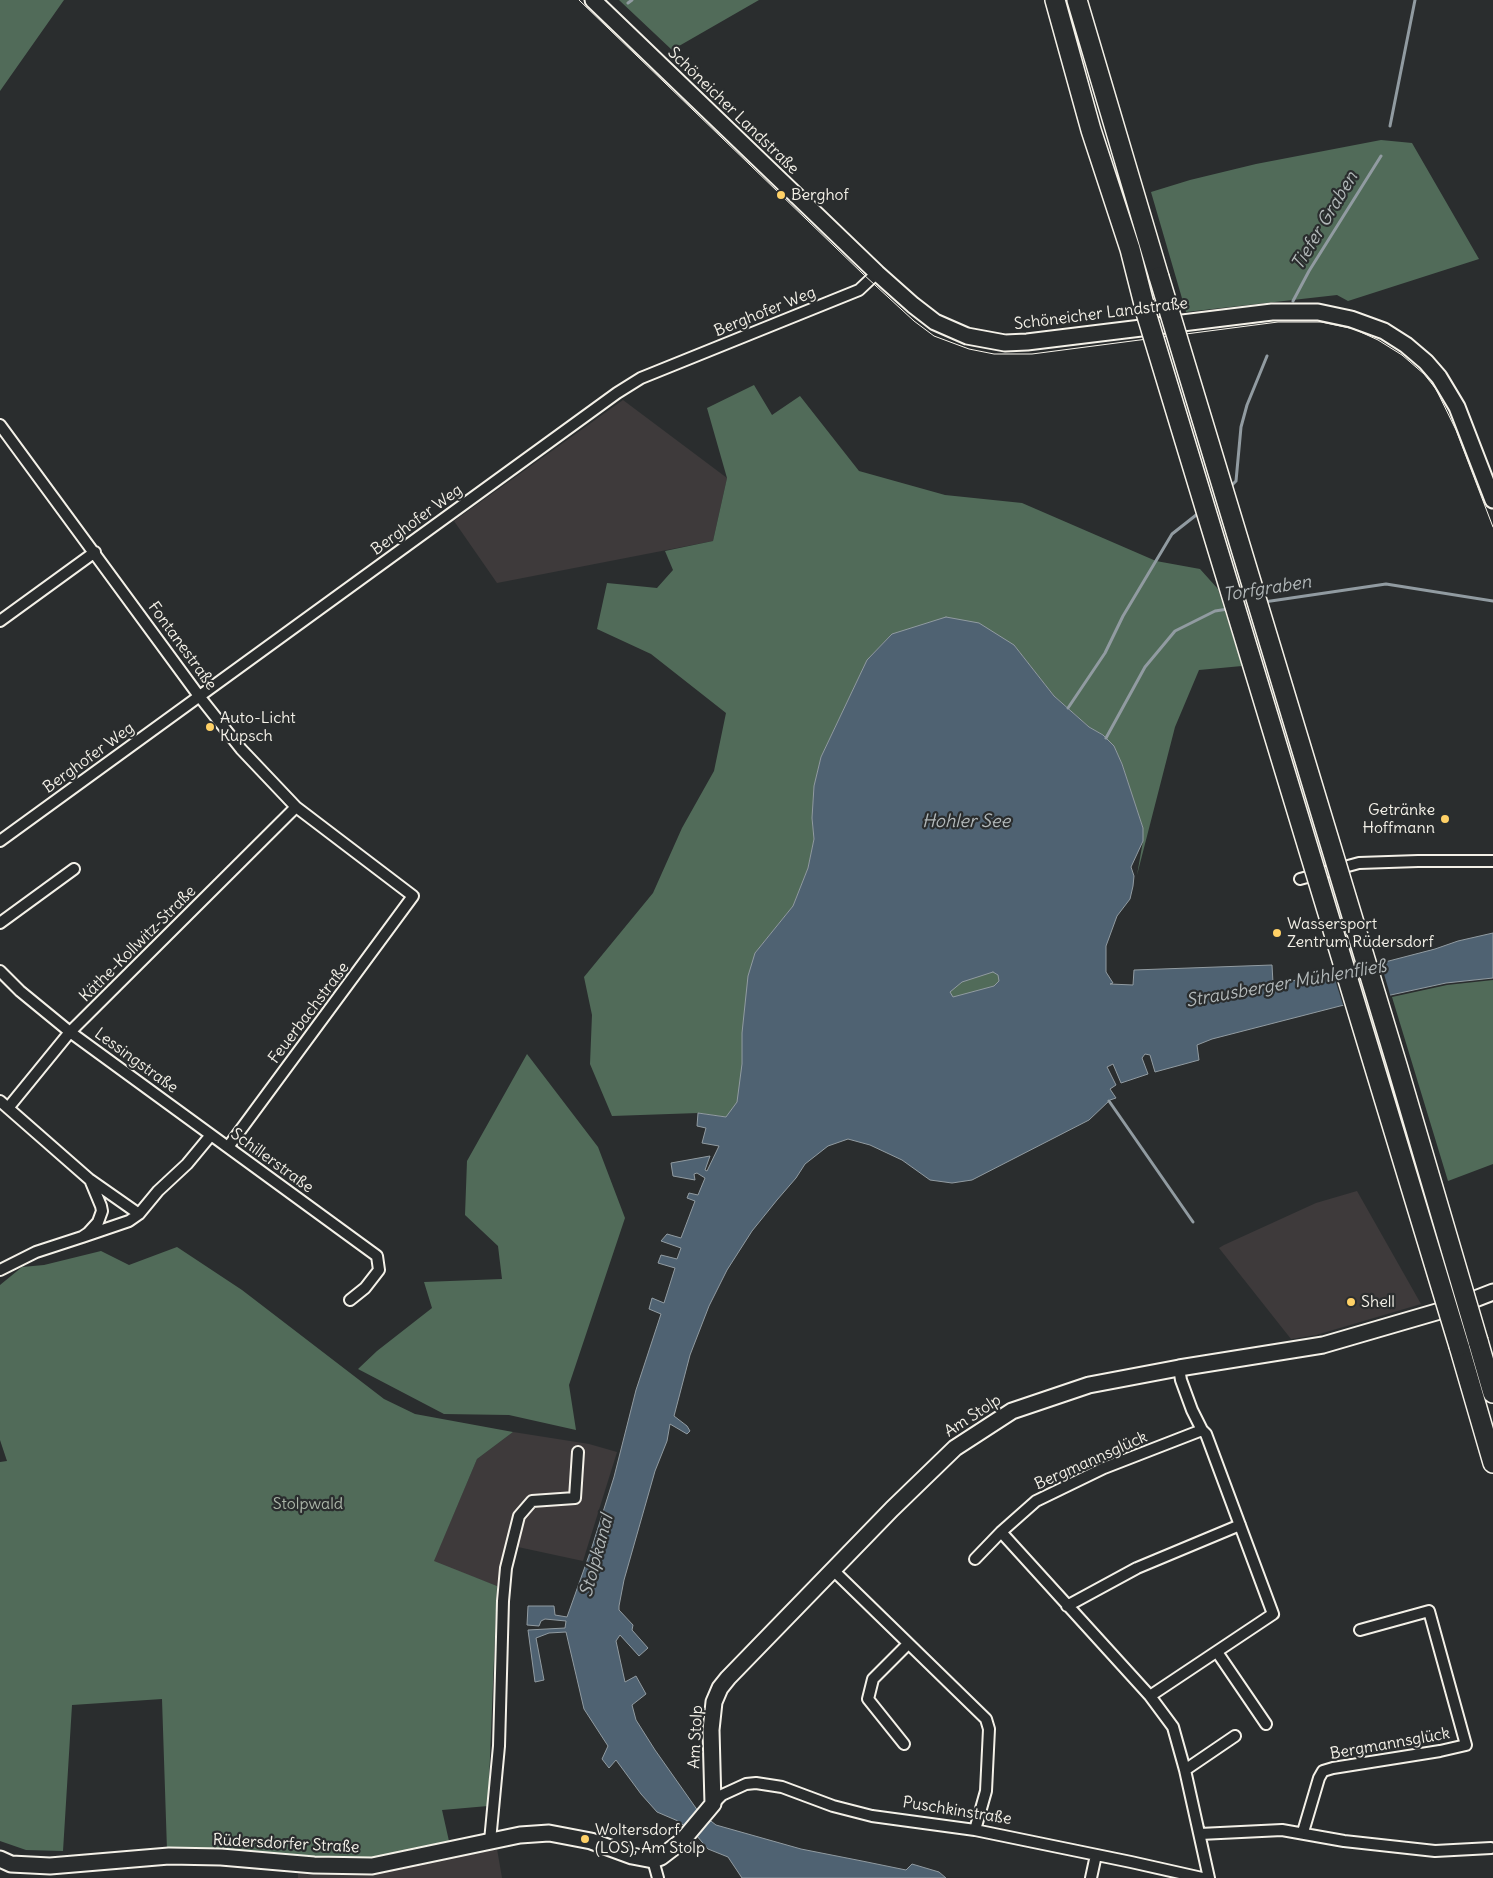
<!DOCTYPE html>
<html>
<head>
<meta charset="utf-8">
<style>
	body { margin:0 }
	canvas { display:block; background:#2a2d2e }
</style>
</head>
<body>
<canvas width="1493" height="1878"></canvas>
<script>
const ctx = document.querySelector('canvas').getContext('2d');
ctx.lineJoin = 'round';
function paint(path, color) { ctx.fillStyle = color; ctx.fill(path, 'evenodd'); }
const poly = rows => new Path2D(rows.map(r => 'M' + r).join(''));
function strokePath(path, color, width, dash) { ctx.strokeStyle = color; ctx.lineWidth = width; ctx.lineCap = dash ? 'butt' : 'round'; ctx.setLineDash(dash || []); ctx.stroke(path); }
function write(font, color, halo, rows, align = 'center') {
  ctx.font = font + ' Delius,sans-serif'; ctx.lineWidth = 4.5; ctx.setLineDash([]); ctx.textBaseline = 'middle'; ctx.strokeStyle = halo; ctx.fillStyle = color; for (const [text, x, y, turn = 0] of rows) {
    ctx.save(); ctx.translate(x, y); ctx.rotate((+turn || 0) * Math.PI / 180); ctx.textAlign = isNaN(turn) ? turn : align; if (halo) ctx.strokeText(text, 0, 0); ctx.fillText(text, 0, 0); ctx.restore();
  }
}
const built = poly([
	[623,400,727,478,713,541,497,583,454,521],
	[1357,1191,1421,1304,1316,1335,1291,1339,1219,1248,1224,1245,1316,1203],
	[513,1432,589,1444,617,1452,583,1561,518,1547,497,1586,433,1562,477,1459],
	[497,1849,502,1878,298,1878,298,1873,367,1875]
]);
const green = poly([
	[0,0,64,0,0,91],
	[619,0,759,0,672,50],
	[1381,140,1412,143,1479,259,1348,301,1337,295,1186,312,1151,192,1190,180,1256,164],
	[754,385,772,415,800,396,859,471,945,495,1022,503,1156,561,1200,569,1218,589,1242,666,1199,670,1175,727,1137,875,1143,841,1143,828,1122,764,1114,746,1103,735,1089,727,1054,696,1014,645,918,627,892,634,867,660,821,757,814,787,812,818,814,839,808,868,793,906,755,953,745,1007,742,1063,817,1010,1106,946,1106,972,1111,981,726,1117,698,1113,612,1116,590,1064,592,1015,584,977,653,893,682,828,714,771,726,713,651,654,597,629,607,583,657,588,673,570,665,551,713,541,727,478,707,408],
	[1493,980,1493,1164,1448,1181,1392,997,1447,985],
	[527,1054,598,1147,625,1218,569,1385,576,1430,509,1415,444,1414,358,1369,377,1351,432,1308,424,1282,502,1279,498,1246,465,1215,467,1161],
	[177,1247,242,1290,384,1399,415,1414,513,1432,477,1459,434,1561,497,1586,488,1806,442,1810,451,1850,372,1866,167,1850,162,1699,72,1705,63,1851,26,1850,0,1841,0,1462,7,1461,0,1440,0,1285,22,1267,44,1265,101,1251,129,1265]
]);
const water = poly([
	[946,617,979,623,1014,645,1054,696,1089,727,1103,735,1114,746,1122,764,1143,828,1143,841,1131,867,1134,876,1133,886,1130,899,1117,916,1106,946,1106,972,1113,983,1110,984,1133,985,1134,970,1272,965,1273,983,1331,976,1435,949,1458,941,1493,933,1493,978,1446,983,1340,1006,1212,1039,1197,1045,1199,1060,1155,1072,1150,1055,1145,1054,1142,1058,1148,1074,1121,1083,1113,1064,1107,1067,1116,1085,1110,1089,1116,1098,1110,1100,1089,1120,972,1180,952,1183,930,1180,902,1160,870,1145,848,1139,828,1146,805,1164,796,1178,777,1200,752,1231,727,1270,709,1306,690,1355,674,1416,687,1426,690,1431,687,1434,670,1424,667,1441,655,1471,624,1580,619,1606,619,1610,633,1625,632,1630,648,1648,639,1656,620,1635,616,1641,625,1682,636,1676,646,1694,632,1705,636,1720,655,1750,698,1811,716,1825,801,1849,862,1861,906,1870,912,1864,939,1872,946,1878,742,1878,728,1857,708,1849,696,1835,678,1821,657,1812,641,1794,616,1760,609,1768,602,1759,608,1746,584,1709,566,1632,549,1633,536,1638,544,1680,535,1682,528,1630,565,1628,566,1621,545,1619,541,1621,539,1626,527,1625,528,1606,554,1606,555,1615,567,1617,592,1547,614,1477,636,1390,661,1314,649,1309,652,1298,664,1303,675,1268,658,1263,661,1255,677,1259,681,1248,661,1241,667,1234,681,1238,695,1201,687,1198,689,1193,698,1195,705,1178,697,1173,694,1174,695,1180,673,1176,671,1163,710,1156,705,1170,707,1171,719,1146,702,1143,706,1128,697,1126,698,1113,726,1117,737,1102,742,1064,742,1033,748,976,755,953,793,906,808,868,814,839,812,818,814,786,821,757,867,660,892,634,946,617],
	[993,972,998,975,999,981,994,986,953,997,950,992,962,982,993,972]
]);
const pier = poly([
	[1380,960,1391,998,1344,1008,1333,973]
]);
const stream = poly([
	[628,3,632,0],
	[1390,126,1415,0],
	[1293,301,1309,271,1381,156],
	[1230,487,1236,481,1241,427,1247,405,1267,356],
	[1264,602,1386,584,1493,601],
	[1068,708,1105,653,1123,616,1172,534,1200,512],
	[1106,738,1145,667,1175,631,1215,611,1228,609],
	[1109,1101,1193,1222]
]);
const minor = poly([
	[0,425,199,696,241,749,296,807,413,896,228,1147],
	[0,621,95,552],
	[0,841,617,393,641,378,859,290,877,273],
	[1300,879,1359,863,1418,861,1493,861],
	[0,923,74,869],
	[0,971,20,991,70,1032,377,1256,379,1270,365,1288,350,1300],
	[0,1101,89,1179,139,1214],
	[8,1108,70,1032,296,807],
	[82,1237,129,1221,139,1214,158,1191,187,1164,211,1135],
	[0,1270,36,1252,82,1237,88,1233,98,1222,102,1211,101,1206,91,1182],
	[1001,1532,1150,1696,1173,1727,1185,1770,1209,1878],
	[975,1559,1001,1532,1036,1501,1104,1468,1202,1430],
	[833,1570,986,1719,989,1729,986,1791,975,1830],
	[1067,1606,1137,1568,1240,1525],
	[1217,1652,1266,1724],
	[1150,1696,1273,1614,1206,1434,1202,1430,1192,1410,1181,1380,1179,1368],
	[904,1744,868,1699,873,1679,908,1644],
	[1185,1770,1235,1736],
	[713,1804,722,1795,746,1784,756,1783,782,1787,833,1806,872,1816,975,1830,1131,1862,1202,1878],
	[1303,1832,1319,1778,1323,1771,1333,1768,1440,1751,1466,1745,1429,1611,1360,1630],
	[1200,1834,1282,1830,1344,1841,1435,1851,1491,1848],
	[490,1841,499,1746,503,1601,506,1568,519,1516,532,1501,575,1498,578,1452],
	[653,1860,658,1878],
	[1091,1878,1096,1855]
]);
const secondary = poly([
	[593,0,877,273,913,305,935,322,967,336,1005,343,1027,342,1272,312,1318,312,1351,319,1384,331,1406,345,1426,362,1439,377,1457,407,1493,500],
	[0,1859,11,1864,50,1866,169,1856,221,1857,314,1865,372,1866,520,1835,549,1833,591,1841,632,1856,653,1860,661,1857,682,1841,713,1804,711,1730,714,1702,720,1688,728,1678,892,1509,955,1448,1012,1411,1089,1385,1179,1368,1323,1345,1457,1306,1493,1292]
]);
const motorway = poly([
	[1055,0,1091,130,1130,249,1147,316],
	[1077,0,1159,277],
	[1478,1341,1493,1393],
	[1459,1346,1493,1463]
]);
const tram = poly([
	[579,0,863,274,914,321,934,336,969,349,994,354,1032,354,1278,322,1321,322,1354,329,1378,340,1402,355,1424,374,1436,389,1456,430,1493,527]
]);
const motorwayBridge = poly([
	[1159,277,1397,1065,1478,1341],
	[1147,316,1459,1346]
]);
const markers = [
	[781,195,5,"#ffd166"],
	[210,727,5,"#ffd166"],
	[1445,819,5,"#ffd166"],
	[1277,933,5,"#ffd166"],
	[1351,1302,5,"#ffd166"],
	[585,1839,5,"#ffd166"]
];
const streetNames = [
	["Schöneicher Landstraße",733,111,44],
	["Berghofer Weg",765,312,-22],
	["Schöneicher Landstraße",1101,314,-7],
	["Berghofer Weg",417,520,-36],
	["Fontanestraße",182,646,54],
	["Berghofer Weg",89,758,-36],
	["Käthe-Kollwitz-Straße",138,944,-45],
	["Feuerbachstraße",309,1013,-53],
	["Lessingstraße",136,1061,36],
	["Schillerstraße",272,1161,36],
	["Am Stolp",973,1416,-33],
	["Bergmannsglück",1091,1461,-24],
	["Am Stolp",696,1737,-87],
	["Bergmannsglück",1390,1744,-10],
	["Puschkinstraße",957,1811,9],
	["Rüdersdorfer Straße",286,1844,3]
];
const poiNames = [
	["Berghof",791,195],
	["Auto-Licht",220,718],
	["Kupsch",220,736],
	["Getränke",1435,810,"right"],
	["Hoffmann",1435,828,"right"],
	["Wassersport",1287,924],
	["Zentrum Rüdersdorf",1287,942],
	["Shell",1361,1302],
	["Woltersdorf",595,1830],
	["(LOS), Am Stolp",595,1848]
];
const parkNames = [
	["Stolpwald",308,1504]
];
const waterNames = [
	["Tiefer Graben",1325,221,-59],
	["Torfgraben",1267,589,-9],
	["Hohler See",966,822],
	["Strausberger Mühlenfließ",1286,984,-10],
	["Stolpkanal",597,1556,-75]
];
paint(built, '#3e3a3b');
paint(green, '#516b59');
paint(water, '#4f6272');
strokePath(water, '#919ba1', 1);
paint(pier, '#2a2d2e');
strokePath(stream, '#919ba1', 3);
strokePath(minor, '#f4f1e8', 14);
strokePath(secondary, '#f4f1e8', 19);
strokePath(motorway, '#f4f1e8', 22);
strokePath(minor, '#2a2d2e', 10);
strokePath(secondary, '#2a2d2e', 15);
strokePath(motorway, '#2a2d2e', 19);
strokePath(tram, '#f4f1e8', 1);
strokePath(motorwayBridge, '#f4f1e8', 22, []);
strokePath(motorwayBridge, '#2a2d2e', 19);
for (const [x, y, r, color] of markers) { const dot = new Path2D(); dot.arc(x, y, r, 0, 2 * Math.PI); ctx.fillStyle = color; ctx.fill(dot); strokePath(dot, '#2a2d2e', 2); }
write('16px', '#f4f1e8', '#2a2d2e', streetNames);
write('16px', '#f4f1e8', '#2a2d2e', poiNames, 'left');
write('16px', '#abb5a8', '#2a2d2e', parkNames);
write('italic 18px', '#b2b8b9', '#2a2d2e', waterNames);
</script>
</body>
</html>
